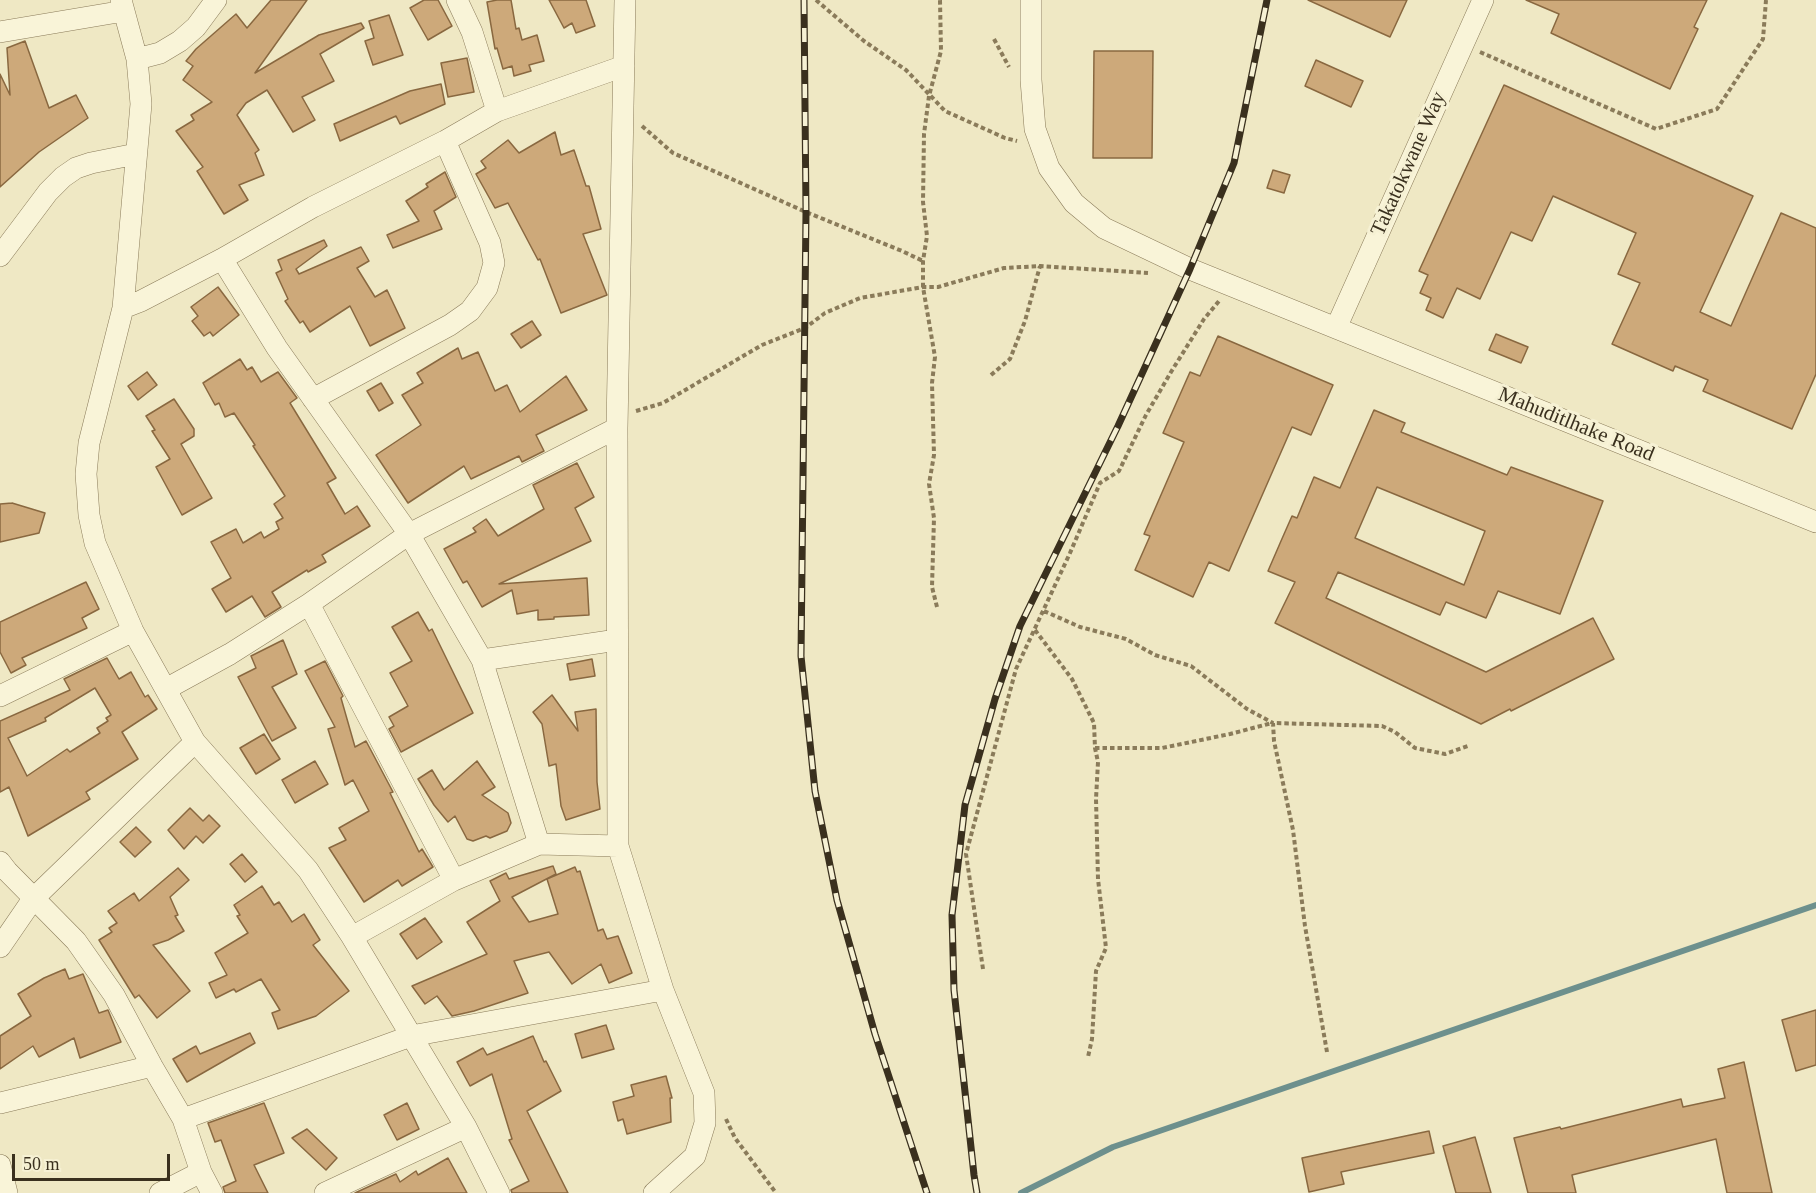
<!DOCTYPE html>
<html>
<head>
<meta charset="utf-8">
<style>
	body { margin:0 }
	#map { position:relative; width:1816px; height:1193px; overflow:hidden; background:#efe8c4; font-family:Georgia,serif }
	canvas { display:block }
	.scale { position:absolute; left:12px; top:1154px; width:158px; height:27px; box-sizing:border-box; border:3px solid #3a301e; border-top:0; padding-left:8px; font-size:18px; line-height:21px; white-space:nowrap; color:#3a301e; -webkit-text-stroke:4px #f6f1d4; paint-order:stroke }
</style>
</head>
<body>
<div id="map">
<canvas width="1816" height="1193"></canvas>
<div class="scale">50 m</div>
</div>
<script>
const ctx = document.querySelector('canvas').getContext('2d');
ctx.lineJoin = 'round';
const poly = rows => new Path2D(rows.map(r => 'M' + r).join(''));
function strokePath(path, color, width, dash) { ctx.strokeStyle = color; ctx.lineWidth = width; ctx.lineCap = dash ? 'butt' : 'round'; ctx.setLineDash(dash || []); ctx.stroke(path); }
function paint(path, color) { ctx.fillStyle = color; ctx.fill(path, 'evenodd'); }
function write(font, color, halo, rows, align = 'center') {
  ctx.font = font + ' Georgia,serif'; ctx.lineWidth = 6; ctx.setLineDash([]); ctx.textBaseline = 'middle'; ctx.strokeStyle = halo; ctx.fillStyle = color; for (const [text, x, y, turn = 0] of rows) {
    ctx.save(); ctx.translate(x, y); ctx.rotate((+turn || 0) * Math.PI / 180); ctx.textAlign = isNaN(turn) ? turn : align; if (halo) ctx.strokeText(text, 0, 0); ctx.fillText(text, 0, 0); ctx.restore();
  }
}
const stream = poly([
	[1021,1193,1113,1147,1816,905]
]);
const building = poly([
	[271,0,307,0,255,73,319,35,361,23,364,28,320,54,334,81,302,97,315,120,293,132,267,90,246,103,237,115,259,150,255,153,264,175,239,185,248,200,224,214,197,171,203,167,176,131,194,120,191,115,212,102,183,80,193,66,186,61,196,49,236,14,247,28,271,0],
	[424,0,438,0,452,26,428,40,410,8,424,0],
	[497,0,511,0,516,29,519,28,522,40,537,35,544,61,529,65,531,71,514,76,512,66,503,69,497,48,495,49,487,2,497,0],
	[549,0,586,0,595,26,576,33,572,23,564,28,549,0],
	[1308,0,1407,0,1390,37,1308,0],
	[1526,0,1707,0,1694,27,1698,29,1670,89,1551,33,1559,14,1526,0],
	[389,15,403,55,373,65,365,41,374,38,369,21,389,15],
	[25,41,49,108,76,95,88,118,39,152,0,187,0,74,10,95,7,48,25,41],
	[1094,51,1153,51,1152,158,1093,158,1094,51],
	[467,58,474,92,448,97,441,63,467,58],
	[1316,60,1363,81,1351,107,1305,86,1316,60],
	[441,84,445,104,400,124,396,116,340,141,334,124,410,91,441,84],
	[1504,85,1753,196,1700,312,1731,326,1781,213,1816,228,1816,374,1792,429,1703,391,1708,380,1675,366,1673,371,1612,344,1640,283,1618,274,1636,233,1553,196,1532,241,1511,232,1480,299,1457,288,1443,318,1426,310,1431,298,1420,293,1428,275,1419,271,1504,85],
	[555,132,561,155,574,150,586,186,589,186,601,229,583,234,607,295,561,313,540,259,538,260,508,203,495,208,476,174,486,168,481,161,508,140,519,153,555,132],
	[1273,170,1290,175,1284,193,1267,188,1273,170],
	[445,172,456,197,434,211,442,229,393,248,387,235,419,221,406,201,428,187,426,184,445,172],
	[324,240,327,246,296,269,299,274,361,247,369,261,357,268,375,297,387,290,405,328,370,346,350,306,310,332,303,321,300,323,285,301,288,299,276,273,282,270,278,260,324,240],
	[218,287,239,315,213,336,210,332,204,336,192,321,198,316,191,307,218,287],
	[532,321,541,335,521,348,511,334,532,321],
	[1496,334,1528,347,1521,363,1489,350,1496,334],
	[1218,336,1333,385,1311,435,1292,427,1229,571,1209,562,1193,597,1135,570,1150,536,1144,534,1184,442,1163,433,1190,372,1200,376,1218,336],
	[458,348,462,359,478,352,495,391,507,385,520,412,566,376,587,410,536,435,544,451,522,462,519,456,471,479,464,466,408,503,376,455,421,425,402,395,423,383,417,373,458,348],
	[240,359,247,370,252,367,261,382,278,372,297,398,290,403,336,478,327,483,345,514,357,506,370,526,322,555,326,562,308,572,307,570,272,592,281,607,265,617,252,596,226,612,212,589,231,578,211,542,236,529,243,543,261,532,264,538,279,529,276,522,283,518,274,504,285,496,253,446,255,445,234,413,225,417,219,403,215,405,203,383,240,359],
	[147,372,157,385,138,400,128,386,147,372],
	[381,383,393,403,379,411,367,391,381,383],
	[174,399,194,429,194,436,181,444,212,498,182,515,156,467,170,459,152,431,155,430,146,416,174,399],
	[1374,410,1405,423,1401,432,1507,475,1511,467,1603,501,1560,614,1498,591,1486,618,1446,602,1440,615,1338,572,1326,598,1486,672,1593,618,1614,659,1511,711,1510,709,1481,724,1275,623,1295,582,1268,571,1281,541,1292,516,1297,518,1314,477,1340,488,1374,410],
	[1377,487,1485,531,1464,585,1355,538,1377,487],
	[577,463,594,497,575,508,591,541,499,584,587,578,589,615,554,617,554,619,538,620,538,610,517,614,512,590,482,607,467,581,463,583,444,549,476,532,473,528,486,519,498,536,544,509,533,485,577,463],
	[12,503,45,513,39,533,0,542,0,504,12,503],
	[86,582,99,609,82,618,87,628,22,658,26,665,11,673,0,652,0,622,86,582],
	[418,612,429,631,432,629,473,713,401,752,389,729,394,726,389,717,408,706,390,673,412,661,392,627,418,612],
	[283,640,297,674,272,687,296,728,272,741,238,677,256,668,251,656,283,640],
	[107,658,119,679,131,672,145,697,148,695,157,709,122,732,138,759,86,792,90,799,28,836,9,787,0,792,0,721,70,690,64,679,107,658],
	[95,688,111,715,106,718,108,721,97,728,100,733,70,752,67,749,27,776,8,738,46,721,45,718,95,688],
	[592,659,595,676,570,680,567,664,592,659],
	[325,661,343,696,341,698,355,747,366,741,393,792,390,793,419,852,422,849,433,867,402,886,398,880,364,902,329,848,346,840,339,828,369,811,353,780,345,785,328,729,335,727,305,671,325,661],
	[552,695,578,731,575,712,596,709,597,782,600,809,566,820,561,806,556,764,549,766,542,724,533,712,552,695],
	[264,734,280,759,256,774,240,748,264,734],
	[315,761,328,784,295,803,282,780,315,761],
	[477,761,495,787,482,795,508,813,511,823,507,831,490,838,486,836,473,841,467,839,455,816,448,822,434,805,418,779,432,770,444,790,477,761],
	[190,808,203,821,209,815,220,826,203,843,196,836,184,849,168,830,190,808],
	[136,827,151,842,135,857,120,842,136,827],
	[242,854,257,872,245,882,230,864,242,854],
	[553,866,556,874,512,897,529,922,558,914,547,879,575,867,577,872,580,871,598,931,603,929,607,939,618,936,632,973,609,983,601,964,572,984,549,952,514,961,528,993,474,1011,452,1016,437,996,425,1004,412,986,487,954,467,922,500,901,490,881,506,873,509,879,553,866],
	[178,868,189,880,170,897,178,915,175,916,184,931,168,940,153,945,190,991,157,1018,139,995,135,998,99,940,112,932,109,928,117,923,108,911,134,893,139,901,178,868],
	[262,886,274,905,279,902,292,922,304,914,320,940,313,945,349,991,316,1016,278,1029,272,1013,280,1010,261,979,236,992,234,989,216,998,209,983,227,975,215,953,248,933,237,916,240,915,234,905,262,886],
	[425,918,442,942,417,959,400,934,425,918],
	[65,969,69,979,83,974,99,1013,108,1010,121,1042,80,1058,74,1038,39,1057,33,1046,0,1069,0,1036,31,1016,18,994,44,978,65,969],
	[1816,1010,1816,1065,1796,1071,1782,1020,1816,1010],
	[606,1025,614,1049,582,1058,575,1034,606,1025],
	[250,1033,255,1043,187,1082,173,1059,196,1046,200,1054,250,1033],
	[533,1036,544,1062,546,1061,561,1091,527,1111,568,1193,512,1193,511,1190,529,1181,509,1140,512,1139,492,1074,470,1086,457,1062,483,1048,487,1055,533,1036],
	[1744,1062,1772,1193,1727,1193,1716,1139,1572,1175,1576,1193,1528,1193,1514,1138,1560,1127,1561,1129,1681,1099,1683,1107,1725,1098,1718,1069,1744,1062],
	[666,1076,672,1098,670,1098,671,1122,627,1134,623,1119,618,1121,613,1102,634,1096,631,1085,666,1076],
	[264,1103,284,1153,254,1165,268,1193,225,1193,223,1187,236,1181,221,1140,215,1142,208,1123,264,1103],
	[407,1103,419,1129,397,1140,384,1115,407,1103],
	[307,1129,337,1158,326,1170,292,1138,307,1129],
	[1429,1131,1434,1153,1341,1172,1344,1184,1309,1192,1302,1158,1429,1131],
	[1475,1137,1491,1193,1456,1193,1443,1146,1475,1137],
	[448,1158,467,1193,355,1193,396,1174,400,1182,416,1171,418,1175,448,1158]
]);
const path = poly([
	[816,0,864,41,906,70,945,111,1005,138,1017,141],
	[994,39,1009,67],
	[1480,52,1656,129,1717,109,1763,39,1766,0],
	[642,126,673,153,806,212,902,251,923,261],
	[991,375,1010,359,1025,321,1040,266],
	[636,411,663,403,762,345,805,328,825,313,860,298,923,287,938,287,1004,268,1040,266,1148,273],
	[937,607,932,587,934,518,929,484,934,455,932,383,935,357,923,287,923,261,927,236,923,202,924,134,929,96,941,51,940,0],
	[1044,611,1080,627,1126,639,1155,655,1191,666,1247,709,1273,723],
	[1035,630,1072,679,1094,723,1095,748,1098,762,1096,799,1098,879,1106,948,1096,971,1092,1039,1088,1057],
	[1095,748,1162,748,1230,734,1272,723],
	[983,969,966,854,1016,669,1070,553,1100,483,1119,471,1146,415,1171,372,1204,319,1219,301],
	[1327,1052,1305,926,1293,830,1274,741,1273,723,1382,726,1395,732,1415,748,1445,754,1468,746],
	[726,1119,735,1138,776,1193]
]);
const minor = poly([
	[121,0,137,59,141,104,123,308,89,443,86,474,89,515,95,543,133,631,195,742,308,870,352,937,466,1127,499,1193],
	[457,0,472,32,497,111],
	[625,0,617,428,618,846,663,990,704,1093,705,1123,695,1156,654,1193],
	[1031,0,1031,80,1035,129,1049,168,1074,203,1104,228,1190,269,1816,522],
	[0,32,124,11],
	[137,59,160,53,180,41,196,27,216,0],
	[0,256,48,192,63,177,76,168,91,163,136,154],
	[222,259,277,348,409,534,617,428],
	[123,308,141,301,222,259,313,207,445,141,497,111,624,66],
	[1336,328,1483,0],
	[313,399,450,325,470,311,487,288,494,263,490,243,445,141],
	[309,604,454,880,539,844],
	[482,660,617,640],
	[166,689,230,654,309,604,409,534,482,660,539,844,618,846],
	[0,696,133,631],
	[0,862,7,871,76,941,114,995,152,1066,183,1119,201,1172,212,1193],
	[352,937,454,880],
	[0,947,33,899,195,742],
	[0,1103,152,1066],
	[183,1119,411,1036,663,990],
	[0,1165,7,1193],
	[160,1193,201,1172],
	[325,1193,466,1127]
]);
const rail = poly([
	[804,0,806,212,801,656,815,791,837,900,875,1034,927,1193],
	[977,1193,974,1175,954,990,952,915,965,805,995,699,1020,626,1118,426,1190,269,1234,163,1267,0]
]);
const streetNames = [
	["Takatokwane Way",1409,164,-66],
	["Mahuditlhake Road",1576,425,22]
];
strokePath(stream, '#6d908d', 6);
paint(building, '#cda97a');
strokePath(building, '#896840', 1.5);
strokePath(minor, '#8a7b5a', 22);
strokePath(path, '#8a7b5a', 4, [4.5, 3]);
strokePath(minor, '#f9f4d8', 21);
strokePath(rail, '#3a301e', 7);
strokePath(rail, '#f6f1d4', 4.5, [14]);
write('21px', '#3a301e', '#f6f1d4', streetNames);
</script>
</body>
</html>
